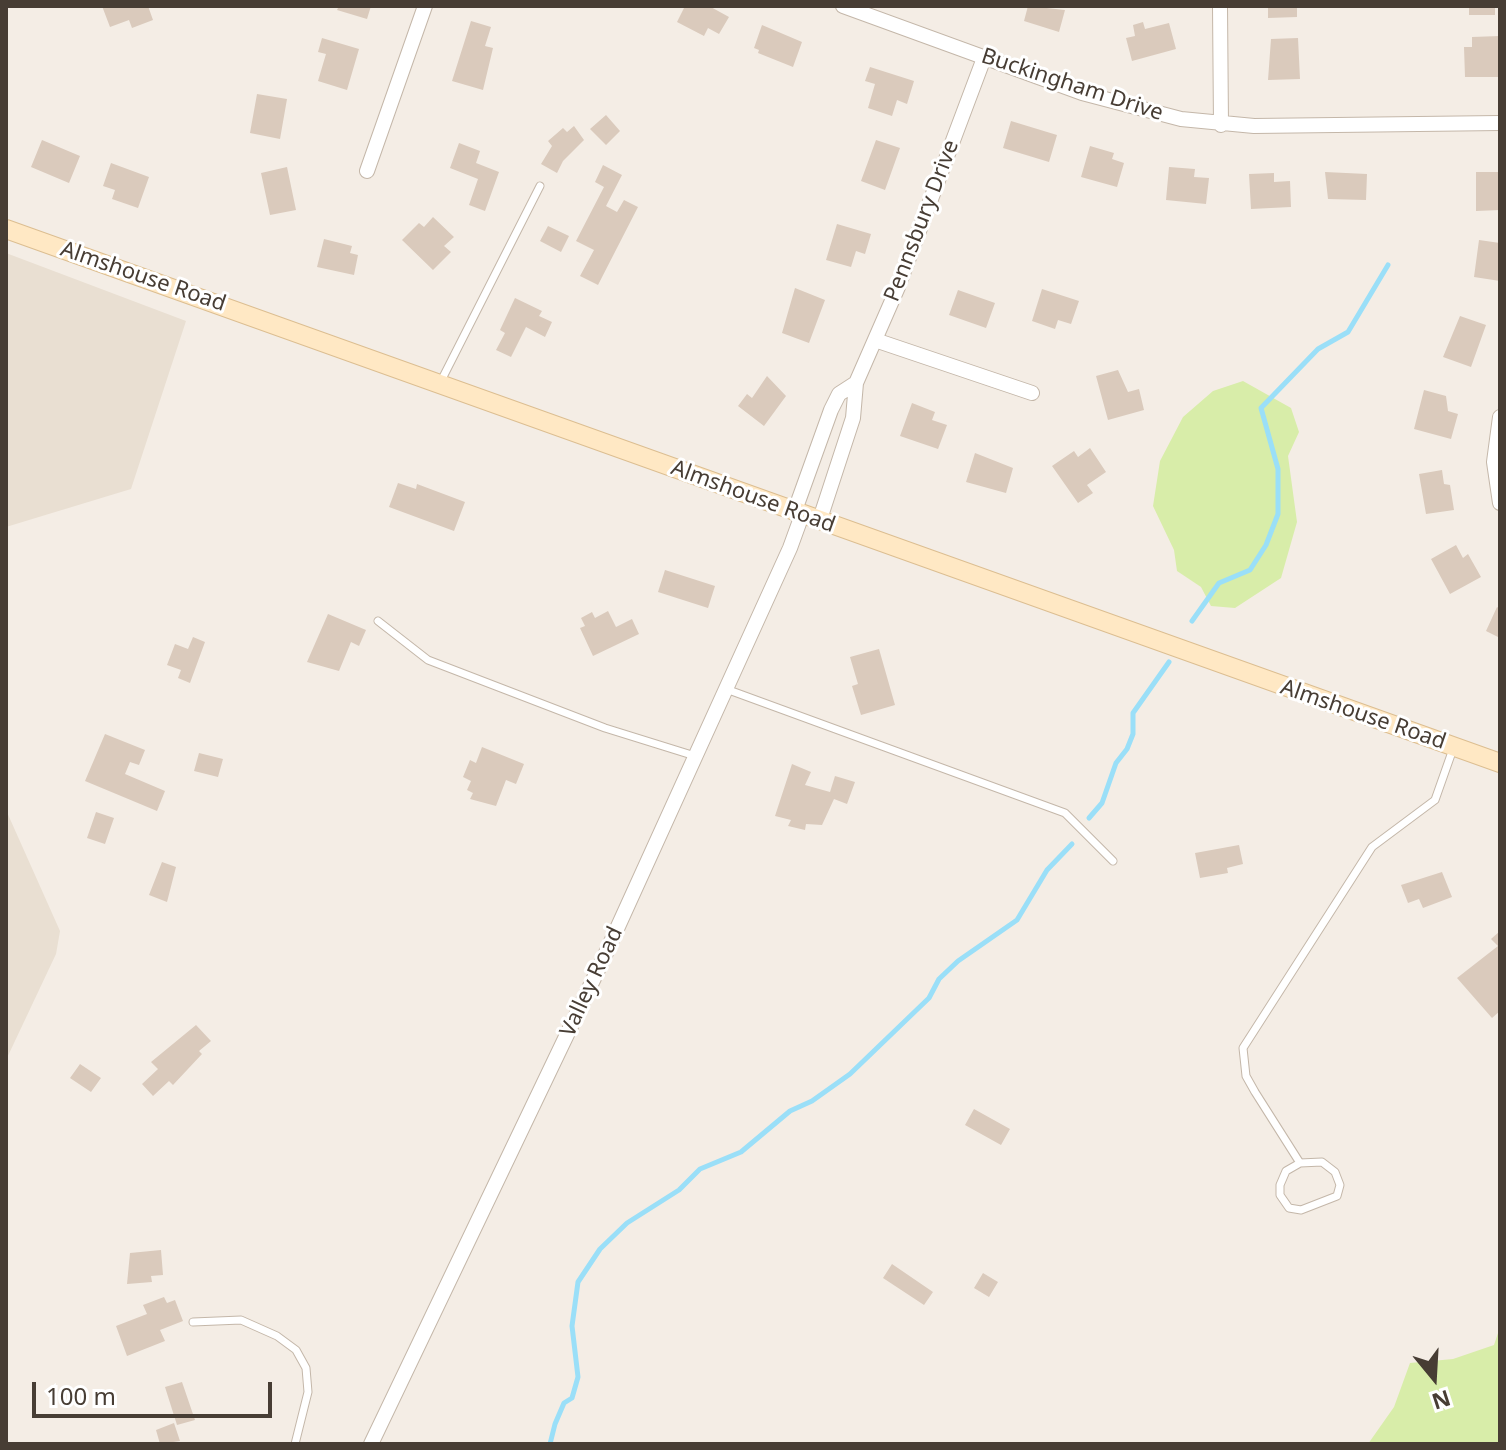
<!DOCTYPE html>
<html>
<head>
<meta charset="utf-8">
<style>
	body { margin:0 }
	#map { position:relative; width:1506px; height:1450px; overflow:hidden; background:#f4ede5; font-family:"Noto Sans",sans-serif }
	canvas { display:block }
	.frame { position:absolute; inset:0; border:8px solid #473d34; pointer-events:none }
	.north { position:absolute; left:1394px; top:1338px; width:80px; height:80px; -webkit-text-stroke:6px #fff; paint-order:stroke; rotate:162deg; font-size:22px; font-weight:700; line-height:32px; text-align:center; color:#473d34 }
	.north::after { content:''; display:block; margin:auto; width:28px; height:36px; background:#473d34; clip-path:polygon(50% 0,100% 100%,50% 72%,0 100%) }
	.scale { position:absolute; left:32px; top:1382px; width:240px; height:36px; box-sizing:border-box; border:4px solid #473d34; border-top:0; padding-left:10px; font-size:24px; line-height:28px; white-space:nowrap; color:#473d34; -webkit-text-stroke:6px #fff; paint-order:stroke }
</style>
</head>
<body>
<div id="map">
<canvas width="1506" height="1450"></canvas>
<div class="frame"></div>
<div class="north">N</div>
<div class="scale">100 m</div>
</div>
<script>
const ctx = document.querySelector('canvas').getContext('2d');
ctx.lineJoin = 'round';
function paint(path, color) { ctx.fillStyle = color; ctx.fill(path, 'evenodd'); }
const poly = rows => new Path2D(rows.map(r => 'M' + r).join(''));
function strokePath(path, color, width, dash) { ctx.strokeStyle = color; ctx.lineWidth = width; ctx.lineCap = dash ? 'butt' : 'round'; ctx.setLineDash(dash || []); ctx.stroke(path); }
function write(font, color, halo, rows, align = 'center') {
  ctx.font = font + ' "Noto Sans",sans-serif'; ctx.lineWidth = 6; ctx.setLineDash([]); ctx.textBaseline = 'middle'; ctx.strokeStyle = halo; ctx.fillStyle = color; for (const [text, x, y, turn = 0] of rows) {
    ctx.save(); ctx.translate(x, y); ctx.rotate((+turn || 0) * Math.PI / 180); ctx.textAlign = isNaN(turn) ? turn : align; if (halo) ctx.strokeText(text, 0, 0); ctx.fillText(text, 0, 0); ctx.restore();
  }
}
const residential = poly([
	[6,253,186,321,131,489,6,527],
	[6,810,60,931,56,954,6,1060]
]);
const green = poly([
	[1243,381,1291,408,1299,432,1288,456,1297,522,1281,578,1235,608,1211,606,1201,587,1177,571,1174,550,1153,506,1160,461,1183,417,1213,391],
	[1500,1327,1500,1444,1368,1444,1394,1407,1410,1363,1453,1359,1494,1345]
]);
const stream = poly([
	[1192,621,1219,583,1250,570,1266,545,1278,514,1278,469,1261,408,1318,349,1348,332,1388,265],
	[1089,818,1102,803,1116,763,1127,749,1133,734,1133,713,1169,662],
	[550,1444,555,1424,564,1403,572,1398,578,1377,572,1326,578,1282,600,1249,627,1223,679,1190,700,1169,741,1152,790,1111,812,1101,850,1074,929,998,939,979,958,961,1017,920,1047,870,1072,844]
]);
const building = poly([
	[102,6,148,6,153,20,132,28,129,20,110,27],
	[339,6,371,6,367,19,337,10],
	[685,6,709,6,729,17,719,34,708,28,704,36,677,22],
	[1028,6,1065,10,1059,32,1024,21],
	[1268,6,1297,6,1297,17,1268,18],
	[1469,6,1495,6,1495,15,1469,15],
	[471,21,491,27,485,46,493,48,483,90,452,81],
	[1143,22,1145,29,1169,23,1176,49,1132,61,1126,38,1135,36,1133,25],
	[762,25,802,42,793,67,758,53,759,50,754,48],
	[1500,36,1500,77,1465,77,1464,47,1472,47,1472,37],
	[322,38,359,49,347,90,318,81,326,54,318,52],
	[1298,38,1300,79,1268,80,1271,39],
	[870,67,914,81,907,104,897,100,892,116,868,108,875,84,865,81],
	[257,94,287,99,280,139,250,133],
	[606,115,620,131,606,145,590,129],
	[1011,121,1057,135,1049,162,1003,148],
	[574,126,584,140,563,161,557,173,541,164,552,146,548,141,563,128,567,132],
	[42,140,80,156,69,183,31,167],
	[876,140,900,148,885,190,861,181],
	[459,143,480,151,476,163,499,172,485,211,469,205,478,179,450,168],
	[1090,146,1114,153,1112,159,1124,163,1117,187,1081,177],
	[111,163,149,177,138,208,112,199,115,190,103,186],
	[603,165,622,175,606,206,617,212,624,200,638,207,598,285,580,276,594,250,576,241,604,187,595,182],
	[287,167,296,210,270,215,261,173],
	[1169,167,1195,169,1194,177,1209,178,1206,204,1166,200],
	[1325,172,1367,174,1366,200,1328,199],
	[1476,172,1500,172,1500,210,1476,211],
	[1274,173,1274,182,1290,181,1291,207,1251,209,1249,174],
	[433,217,454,237,444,246,451,252,433,270,402,240,419,223,424,227],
	[837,224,871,234,865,254,856,251,851,267,826,260],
	[548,226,569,236,561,252,540,241],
	[324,239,352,246,350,253,358,255,354,275,317,267],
	[1479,240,1500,243,1500,281,1474,277],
	[795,288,825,300,809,343,782,333],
	[1042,289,1079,301,1071,324,1058,320,1055,329,1032,321],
	[958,290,995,303,986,328,949,315],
	[515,298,542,311,539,316,552,322,545,337,526,327,511,357,496,350,505,333,500,330],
	[1460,316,1486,325,1471,367,1443,357],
	[1118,370,1128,392,1139,389,1144,410,1108,420,1096,376],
	[767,376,786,396,764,426,738,406,747,394,752,398],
	[1424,390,1446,396,1448,411,1458,414,1451,439,1414,429],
	[912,403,935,412,932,420,947,425,938,449,900,436],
	[1090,448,1106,472,1087,485,1093,493,1078,503,1052,466,1074,451,1078,457],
	[975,453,1013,468,1006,493,966,482],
	[1442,470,1444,484,1450,485,1454,510,1426,514,1419,474],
	[398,483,416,489,417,484,465,502,454,531,389,507],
	[1456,545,1463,558,1468,554,1481,577,1450,594,1431,559],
	[665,570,715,586,708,608,658,592],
	[1497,607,1500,609,1500,638,1486,631],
	[608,611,616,627,632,619,639,634,593,656,580,628,585,626,581,618,592,612,595,618],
	[328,614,366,630,359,646,351,642,339,671,307,662],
	[193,637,205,642,190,683,178,678,181,670,167,665,175,644,188,649],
	[879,649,895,705,861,715,852,686,858,684,850,657],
	[105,734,145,750,139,765,130,762,125,774,165,791,157,811,85,781],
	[482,747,524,764,516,784,506,780,496,806,470,799,473,793,467,790,471,781,463,777,470,760,476,763],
	[199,753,223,759,218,777,194,771],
	[792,764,811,772,805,785,830,792,835,776,855,782,847,804,834,799,822,825,806,824,805,830,788,826,791,820,775,816],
	[96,812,114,818,105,844,87,838],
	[1239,845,1243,864,1227,868,1228,873,1200,878,1195,853],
	[162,862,176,867,167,902,149,895],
	[1442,872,1452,897,1423,908,1419,899,1408,903,1401,885],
	[1500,931,1500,1011,1492,1018,1457,978,1498,946,1491,939],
	[196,1025,211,1041,199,1051,202,1054,173,1085,169,1081,153,1096,142,1084,158,1069,151,1062],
	[80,1064,101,1078,91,1092,70,1078],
	[974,1109,1010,1129,1001,1145,965,1125],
	[161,1250,163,1275,151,1276,152,1282,127,1284,130,1253],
	[892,1264,933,1292,924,1305,883,1278],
	[983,1273,998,1282,989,1297,974,1288],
	[164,1297,167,1303,175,1300,183,1321,160,1330,165,1341,127,1356,116,1326,147,1314,143,1305],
	[182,1382,195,1420,177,1425,165,1387],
	[174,1423,180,1441,160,1444,156,1430]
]);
const service = poly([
	[441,381,540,186],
	[378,621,428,660,605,728,695,756],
	[726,689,1065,813,1113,861],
	[1300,1163,1286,1171,1280,1185,1280,1195,1289,1208,1301,1210,1337,1196,1340,1185,1335,1172,1322,1162,1300,1163,1255,1092,1246,1076,1243,1048,1372,847,1435,800,1453,749],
	[193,1322,241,1320,277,1336,296,1350,306,1368,308,1392,295,1444]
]);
const minor = poly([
	[843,6,1082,93,1181,119,1254,126,1500,123],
	[1220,6,1221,125],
	[367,171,425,6],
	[875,340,1032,393],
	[1500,417,1494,462,1500,503],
	[794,513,831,410,839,394,856,383],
	[819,522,853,418,856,383,898,287,984,58],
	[371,1444,606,953,790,548,802,515]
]);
const secondary = poly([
	[6,229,1500,763]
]);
const streetNames = [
	["Buckingham Drive",1072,85,18],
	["Pennsbury Drive",922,221,-69],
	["Almshouse Road",143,277,19],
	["Almshouse Road",753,497,20],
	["Almshouse Road",1363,715,19],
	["Valley Road",592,982,-65]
];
paint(residential, '#e9dfd2');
paint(green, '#d8eda9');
strokePath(stream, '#9adff8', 5);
paint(building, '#dacabc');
strokePath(service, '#c4b7a9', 9);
strokePath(minor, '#c4b7a9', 16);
strokePath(secondary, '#dcbe91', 20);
strokePath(service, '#fff', 7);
strokePath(minor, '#fff', 14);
strokePath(secondary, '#ffe8c4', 18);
write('22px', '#473d34', '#fff', streetNames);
</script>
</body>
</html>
